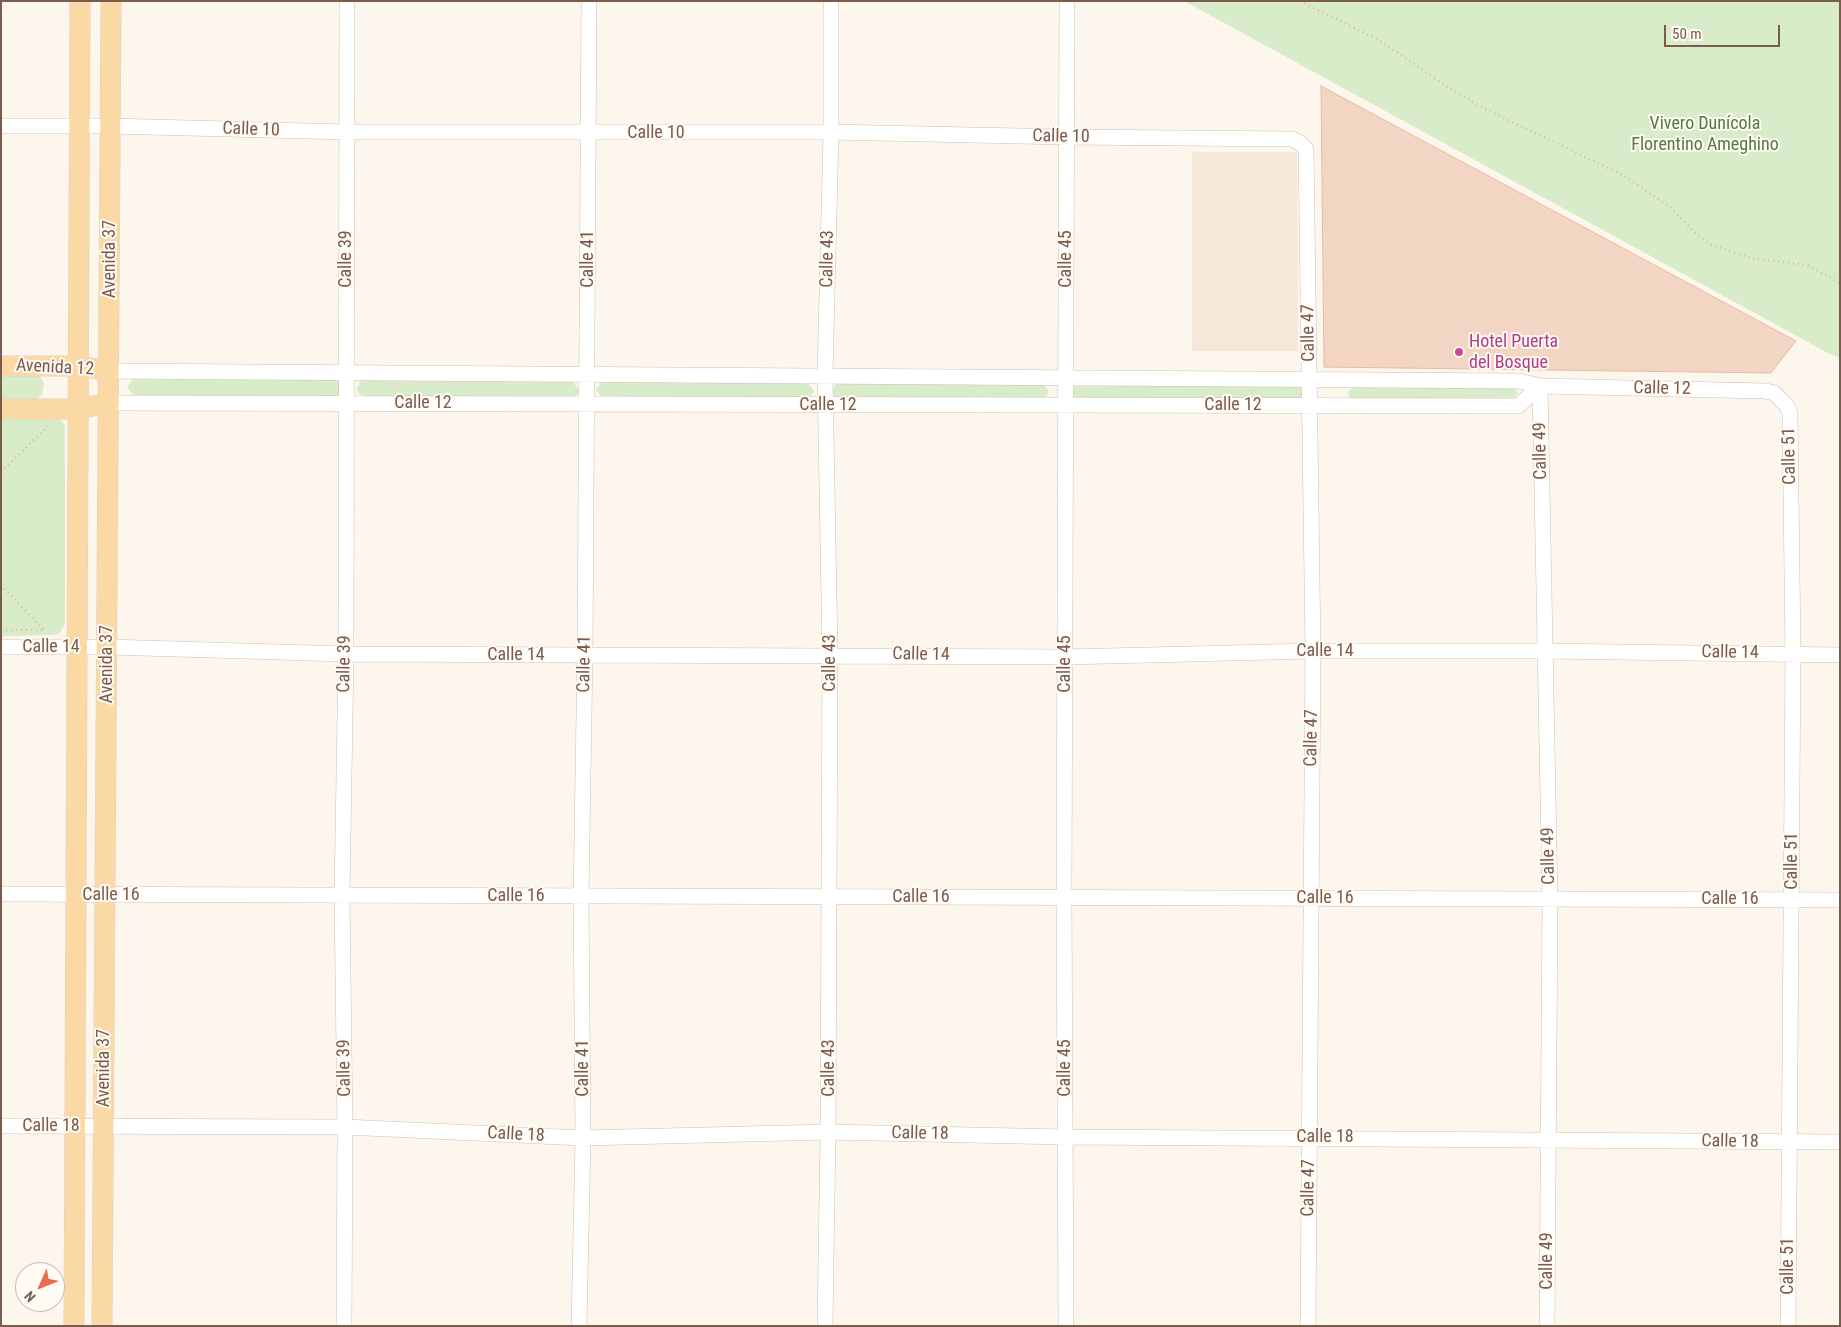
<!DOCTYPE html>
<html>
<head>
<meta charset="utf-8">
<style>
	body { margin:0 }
	#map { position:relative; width:1841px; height:1327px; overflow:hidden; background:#fdf6ec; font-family:"Roboto Condensed",sans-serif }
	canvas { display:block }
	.frame { position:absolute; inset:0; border:2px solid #7a5c4d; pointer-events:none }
	.north { position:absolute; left:15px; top:1262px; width:50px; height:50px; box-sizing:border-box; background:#fffaf3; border:1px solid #cabbb1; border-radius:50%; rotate:226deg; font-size:14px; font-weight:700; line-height:20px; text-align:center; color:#7a5c4d }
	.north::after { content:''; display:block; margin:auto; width:18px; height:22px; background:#e76f51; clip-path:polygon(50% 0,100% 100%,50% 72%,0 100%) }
	.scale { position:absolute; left:1664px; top:25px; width:116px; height:22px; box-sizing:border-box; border:2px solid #7a5c4d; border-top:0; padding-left:6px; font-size:15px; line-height:18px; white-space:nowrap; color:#7a5c4d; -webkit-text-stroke:4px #fffaf3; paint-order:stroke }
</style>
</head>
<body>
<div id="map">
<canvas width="1841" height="1327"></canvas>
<div class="frame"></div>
<div class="north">N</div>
<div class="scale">50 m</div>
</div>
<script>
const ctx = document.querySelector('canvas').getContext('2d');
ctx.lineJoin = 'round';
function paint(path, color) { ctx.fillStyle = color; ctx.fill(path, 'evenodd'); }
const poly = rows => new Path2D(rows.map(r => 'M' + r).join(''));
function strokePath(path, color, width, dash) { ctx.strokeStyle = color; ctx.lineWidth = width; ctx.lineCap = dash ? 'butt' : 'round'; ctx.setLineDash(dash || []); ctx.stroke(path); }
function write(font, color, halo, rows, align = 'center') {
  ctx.font = font + ' "Roboto Condensed",sans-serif'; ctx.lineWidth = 4; ctx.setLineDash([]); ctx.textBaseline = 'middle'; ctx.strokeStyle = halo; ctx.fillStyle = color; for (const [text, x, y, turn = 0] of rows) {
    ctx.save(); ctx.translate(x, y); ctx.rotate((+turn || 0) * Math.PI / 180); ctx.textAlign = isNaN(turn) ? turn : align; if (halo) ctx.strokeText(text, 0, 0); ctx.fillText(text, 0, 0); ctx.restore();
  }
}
const residential = poly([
	[1192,152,1297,152,1298,351,1192,351]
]);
const green = poly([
	[1184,1,1840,1,1840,358,1826,352],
	[1,373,40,376,44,383,42,395,35,400,1,400],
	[133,379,337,380,340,383,340,394,337,396,133,395,127,387],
	[364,380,572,381,579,390,578,394,573,397,363,396,358,393,357,388,360,382],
	[602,381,807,382,814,391,813,394,808,398,602,397,596,390],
	[837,382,1043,383,1049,392,1046,398,835,397,832,391],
	[1073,383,1302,386,1303,399,1073,399],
	[1354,385,1515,388,1518,393,1512,401,1351,400,1348,393],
	[1,416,61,419,65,426,65,623,60,633,55,635,1,636]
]);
const building = poly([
	[1321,86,1796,341,1771,373,1324,367,1321,86]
]);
const path = poly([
	[1300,1,1379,40,1446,86,1485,109,1623,175,1670,207,1697,235,1711,245,1751,258,1807,265,1840,283],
	[1,472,48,426],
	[1,585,44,630],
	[1,630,44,630]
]);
const minor = poly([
	[1,126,110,126,346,132,831,132,1067,137,1292,139,1300,143,1306,149,1313,651,1308,1326],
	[109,371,1519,381,1540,386,1766,391,1774,393,1787,406,1790,414,1793,654,1788,1326],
	[1540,386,1550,899,1547,1326],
	[109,403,1518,406,1540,386],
	[1,647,108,647,346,654,1065,657,1313,651,1544,651,1840,655],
	[1,894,1840,900],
	[1,1126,345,1127,583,1138,828,1132,1066,1137,1840,1142],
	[344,1326,345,1127,342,895,346,654,347,1],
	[579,1326,583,1138,581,896,585,655,589,1],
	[825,1326,828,1132,830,654,825,376,831,132,831,1],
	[1066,1326,1064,897,1067,1]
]);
const major = poly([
	[1,366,79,366,109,371],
	[1,409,78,409,109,403],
	[74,1326,80,1],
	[102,1326,111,1]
]);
const markers = [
	[1459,352,5,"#d1479c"]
];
const parkNames = [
	["Vivero Dunícola",1705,124],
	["Florentino Ameghino",1705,145]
];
const streetNames = [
	["Calle 10",251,130,2],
	["Calle 10",656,133],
	["Calle 10",1061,137,1],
	["Avenida 37",110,259,-90],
	["Calle 39",346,259,-90],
	["Calle 41",588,259,-90],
	["Calle 43",828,259,-89],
	["Calle 45",1066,259,-90],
	["Calle 47",1309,333,-91],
	["Avenida 12",55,368,3],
	["Calle 12",1662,389,1],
	["Calle 12",423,403],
	["Calle 12",828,405],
	["Calle 12",1233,405],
	["Calle 49",1541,451,-91],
	["Calle 51",1790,456,-91],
	["Calle 14",51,647],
	["Calle 14",1325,651],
	["Calle 14",1730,653,1],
	["Calle 14",516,655],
	["Calle 14",921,655,1],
	["Calle 43",830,663,-90],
	["Avenida 37",107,664,-90],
	["Calle 39",345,664,-89],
	["Calle 41",585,664,-89],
	["Calle 45",1065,664,-90],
	["Calle 47",1312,738,-89],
	["Calle 49",1549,856,-91],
	["Calle 51",1792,861,-90],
	["Calle 16",111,895],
	["Calle 16",516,896],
	["Calle 16",921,897],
	["Calle 16",1325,898],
	["Calle 16",1730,899],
	["Avenida 37",104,1068,-90],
	["Calle 39",345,1068,-91],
	["Calle 41",583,1068,-90],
	["Calle 43",829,1068,-90],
	["Calle 45",1065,1068,-90],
	["Calle 18",51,1126],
	["Calle 18",920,1134,1],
	["Calle 18",516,1135,3],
	["Calle 18",1325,1137],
	["Calle 18",1730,1142,1],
	["Calle 47",1309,1188,-89],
	["Calle 49",1547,1261,-90],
	["Calle 51",1788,1266,-90]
];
const hotelNames = [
	["Hotel Puerta",1469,342],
	["del Bosque",1469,363]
];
paint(residential, '#f5e8da');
paint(green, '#d8ecc9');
paint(building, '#f3d5c3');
strokePath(building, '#e6bba3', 1);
strokePath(minor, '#d1beb0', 16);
strokePath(major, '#dad1cd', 21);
strokePath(path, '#d9b8a5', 2.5, [1, 4]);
strokePath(minor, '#fff', 15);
strokePath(major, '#fbd9a5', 20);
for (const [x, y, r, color] of markers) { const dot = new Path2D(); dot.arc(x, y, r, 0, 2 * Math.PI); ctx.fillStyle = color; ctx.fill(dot); strokePath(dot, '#fffaf3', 2); }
write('18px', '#537a41', '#fffaf3', parkNames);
write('18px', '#7a5c4d', '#fffaf3', streetNames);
write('18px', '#b23c85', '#fffaf3', hotelNames, 'left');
</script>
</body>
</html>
